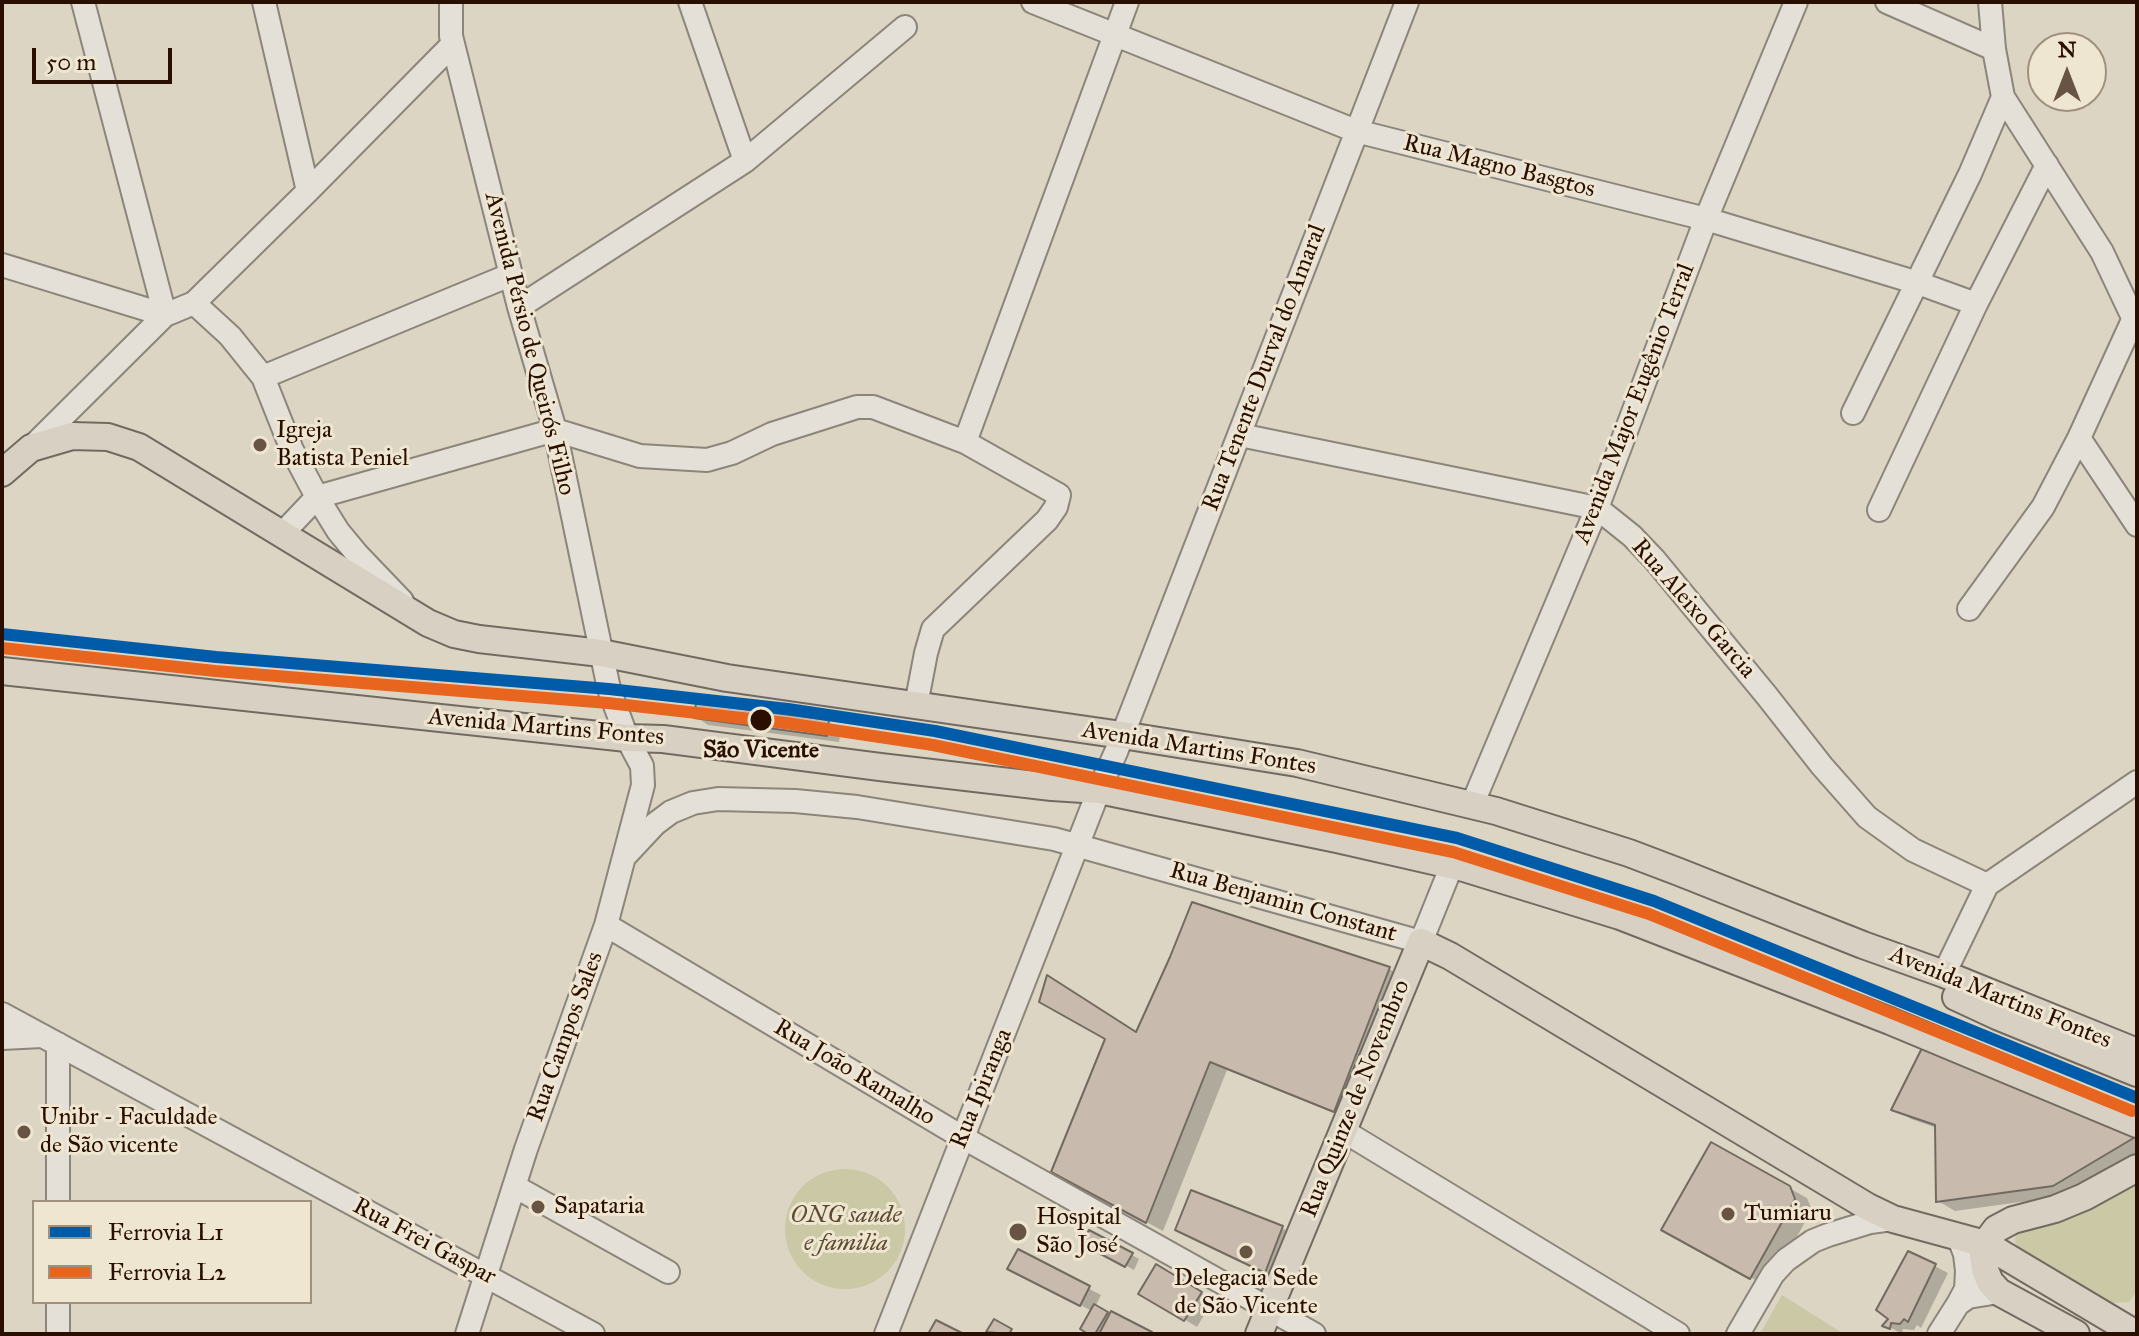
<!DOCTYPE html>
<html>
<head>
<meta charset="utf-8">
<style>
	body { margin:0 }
	#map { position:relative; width:2139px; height:1336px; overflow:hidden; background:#dcd5c4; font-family:"IM FELL Great Primer",serif }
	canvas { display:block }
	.frame { position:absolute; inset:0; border:4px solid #2a0f00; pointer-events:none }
	.legend { position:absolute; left:32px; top:1200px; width:280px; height:104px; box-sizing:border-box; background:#efe6d2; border:2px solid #a0907e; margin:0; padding:10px 14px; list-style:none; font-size:24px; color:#2a0f00 }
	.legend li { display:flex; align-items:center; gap:16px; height:40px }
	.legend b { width:40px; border:2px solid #a0907e }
	.north { position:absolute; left:2027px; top:32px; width:80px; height:80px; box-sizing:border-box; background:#efe6d2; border:2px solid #a0907e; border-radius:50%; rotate:0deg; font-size:22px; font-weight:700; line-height:32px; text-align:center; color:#2a0f00 }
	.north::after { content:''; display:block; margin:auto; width:28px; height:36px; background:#685445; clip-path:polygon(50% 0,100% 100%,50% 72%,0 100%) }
	.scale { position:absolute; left:32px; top:48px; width:140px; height:36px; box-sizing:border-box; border:4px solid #2a0f00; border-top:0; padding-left:10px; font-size:24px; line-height:28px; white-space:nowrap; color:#2a0f00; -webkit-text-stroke:6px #efe6d2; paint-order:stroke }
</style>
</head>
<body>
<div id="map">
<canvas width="2139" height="1336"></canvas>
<div class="frame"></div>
<ul class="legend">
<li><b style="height:10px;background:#005ca9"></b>Ferrovia L1</li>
<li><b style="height:10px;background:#e8651f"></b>Ferrovia L2</li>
</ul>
<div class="north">N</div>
<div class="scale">50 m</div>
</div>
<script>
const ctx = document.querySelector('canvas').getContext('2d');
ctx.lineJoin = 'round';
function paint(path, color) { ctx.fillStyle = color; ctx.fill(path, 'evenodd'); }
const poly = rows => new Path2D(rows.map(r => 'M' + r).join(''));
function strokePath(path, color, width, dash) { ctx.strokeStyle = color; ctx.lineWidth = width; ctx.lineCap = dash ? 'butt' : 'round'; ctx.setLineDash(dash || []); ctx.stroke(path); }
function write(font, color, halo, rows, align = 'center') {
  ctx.font = font + ' "IM FELL Great Primer",serif'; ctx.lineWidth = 6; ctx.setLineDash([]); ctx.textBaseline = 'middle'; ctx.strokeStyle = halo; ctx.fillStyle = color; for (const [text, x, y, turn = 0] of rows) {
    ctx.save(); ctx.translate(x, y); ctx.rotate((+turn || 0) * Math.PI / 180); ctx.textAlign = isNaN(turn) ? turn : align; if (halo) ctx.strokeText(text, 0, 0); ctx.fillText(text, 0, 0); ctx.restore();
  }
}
const green = poly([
	'785 1229a60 60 0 1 1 120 0a60 60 0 1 1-120 0Z',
	[2137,1183,2135,1293,2129,1302,2113,1303,2021,1252,2017,1247,2015,1241,2016,1233,2091,1208],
	[1782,1295,1844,1334,1760,1334]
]);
const shadow = poly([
	[696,717,828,722,841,729,839,742,708,725],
	[1193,904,1389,969,1406,979,1351,1120,1227,1070,1163,1231,1071,1181,1137,1034],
	[1894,1109,2137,1135,2137,1156,2071,1195,1955,1211,1938,1201,1937,1128,1911,1119],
	[1711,1145,1807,1198,1812,1210,1768,1287,1664,1229],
	[1282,1228,1294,1235,1278,1278,1190,1236],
	[1090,1232,1139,1259,1134,1270,1084,1243],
	[1018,1252,1101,1295,1095,1307,1151,1334,1092,1334,1092,1311,1022,1275],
	[1909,1253,1948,1273,1921,1328,1917,1325,1914,1330,1903,1329,1902,1334,1886,1325,1891,1319],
	[1157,1267,1213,1300,1197,1327,1141,1293]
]);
const building = poly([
	[696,703,829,720,827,736,694,718,696,703],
	[1192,902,1390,967,1334,1112,1210,1062,1146,1223,1051,1172,1105,1039,1039,1002,1047,975,1136,1032,1170,957,1192,902],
	[1923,1046,2137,1136,2053,1186,1936,1202,1935,1125,1891,1110,1923,1046],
	[1711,1142,1790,1186,1795,1199,1750,1279,1661,1230,1711,1142],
	[1191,1190,1283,1226,1265,1273,1175,1230,1191,1190],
	[1089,1230,1133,1253,1125,1267,1082,1244,1089,1230],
	[1018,1249,1090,1286,1080,1306,1007,1269,1018,1249],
	[1908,1251,1936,1264,1908,1322,1904,1319,1900,1324,1891,1323,1890,1329,1882,1326,1888,1319,1876,1310,1908,1251],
	[1156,1264,1202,1292,1184,1321,1138,1294,1156,1264],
	[1094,1304,1108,1312,1095,1334,1088,1334,1080,1329,1094,1304],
	[1111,1311,1152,1332,1151,1334,1099,1334,1111,1311],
	[994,1319,1012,1329,1009,1334,986,1332,994,1319],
	[936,1320,964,1334,928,1334,936,1320]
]);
const minor = poly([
	[83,2,165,315],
	[264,2,308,191],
	[451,2,451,36,519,307,555,430,609,689,627,738,642,766,643,785,606,925,526,1149,467,1334],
	[690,2,745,161],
	[1033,2,1356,131,1706,219,1918,283,1976,304],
	[1887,2,1994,49],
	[2003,97,2102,252,2137,326],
	[2,265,165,315],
	[194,303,230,336,263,377,292,450,317,497,282,534],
	[519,307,745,161,905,27],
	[263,377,510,275],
	[1853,413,1970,174,2003,97,1994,49,1990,2],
	[1240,435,1597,508,1632,536,1654,559,1767,696,1822,766,1867,817,1913,850,1987,885],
	[2079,438,2137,525],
	[965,442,1127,2],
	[31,448,165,315,194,303,308,191,453,44],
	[1879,510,1976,304,2047,165],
	[402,601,357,554,338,531,317,497,555,430,640,456,707,460,732,453,772,434,857,407,873,407,965,442,1059,495,1056,507,1047,520,933,629,926,653,916,705],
	[1969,609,2043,507,2079,438,2133,320],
	[1472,805,1597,508,1706,219,1796,2],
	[626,855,655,824,671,812,693,803,718,799,795,801,857,807,1054,839,1421,942,1452,865],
	[606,925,962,1137,1314,1334],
	[1944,974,1987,885,2137,782],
	[2,1014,593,1334],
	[2,1038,42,1036],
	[58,1044,58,1202],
	[1342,1130,1678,1334],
	[514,1186,668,1272],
	[58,1302,58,1334],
	[1958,1304,1966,1289,1967,1271,1965,1254,1958,1236],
	[886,1334,1099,790,1116,752,1407,2],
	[1738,1334,1773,1274,1786,1260,1813,1241,1828,1235,1870,1222,1893,1219],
	[1939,1334,1958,1304,1968,1297,1999,1292]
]);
const major = poly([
	[2,473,31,448,72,436,108,437,139,447,428,623,454,634,479,639,601,653,727,678,1122,735,1297,763,1496,811,1629,853,1679,872,1863,945,1944,974,2137,1052],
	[2,671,627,738,663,739,880,767,1052,787,1099,790,1337,839,1464,868,1620,916,1890,1021,2137,1124],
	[1956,997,1997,1016,2137,1073],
	[1985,1244,1996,1229,2013,1220,2055,1209,2084,1197,2137,1168],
	[1985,1244,1983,1255,1985,1270,1990,1282,1999,1292,2076,1334],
	[1259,1334,1421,942,1450,956,1868,1207,1893,1219,1985,1244,2136,1334]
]);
const rail1 = poly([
	[2,634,216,657,609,689,788,709,935,731,1457,838,1654,901,2137,1098]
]);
const rail2 = poly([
	[2,648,215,671,608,703,786,723,933,745,1453,852,1649,914,2132,1111]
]);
const markers = [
	[260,445,8,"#685445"],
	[761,720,12,"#2a0f00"],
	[24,1132,8,"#685445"],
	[538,1207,8,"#685445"],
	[1728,1214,8,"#685445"],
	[1018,1232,10,"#685445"],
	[1246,1252,8,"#685445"]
];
const streetNames = [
	["Rua Magno Basgtos",1499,167,14],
	["Avenida Pérsio de Queirós Filho",529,344,76],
	["Rua Tenente Durval do Amaral",1265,368,-69],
	["Avenida Major Eugênio Terral",1635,404,-69],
	["Rua Aleixo Garcia",1693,609,49],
	["Avenida Martins Fontes",546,728,5],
	["Avenida Martins Fontes",1199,749,9],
	["Rua Benjamin Constant",1283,903,16],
	["Avenida Martins Fontes",2000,998,22],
	["Rua Campos Sales",566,1037,-70],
	["Rua João Ramalho",854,1073,31],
	["Rua Ipiranga",982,1089,-68],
	["Rua Quinze de Novembro",1356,1099,-68],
	["Rua Frei Gaspar",424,1242,28]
];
const poiNames = [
	["Igreja",276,431],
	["Batista Peniel",276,459],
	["Unibr - Faculdade",40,1118],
	["de São vicente",40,1146],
	["Sapataria",554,1207],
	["Tumiaru",1744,1214],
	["Hospital",1036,1218],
	["São José",1036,1246],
	["Delegacia Sede",1246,1279,"center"],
	["de São Vicente",1246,1307,"center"]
];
const stopNames = [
	["São Vicente",761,751]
];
const parkNames = [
	["ONG saude",846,1216],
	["e familia",846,1244]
];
paint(green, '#cac8a5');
paint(shadow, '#0003');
paint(building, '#c8baac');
strokePath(building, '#726a60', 2);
strokePath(minor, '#8c8579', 26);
strokePath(major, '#726a60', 30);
strokePath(minor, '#e4e0d8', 22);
strokePath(major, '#d8d1c3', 26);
strokePath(rail1, '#005ca9', 12);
strokePath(rail2, '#e8651f', 12);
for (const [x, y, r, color] of markers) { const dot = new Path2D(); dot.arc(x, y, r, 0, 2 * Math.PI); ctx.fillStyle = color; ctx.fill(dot); strokePath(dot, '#efe6d2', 3); }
write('24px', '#2a0f00', '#efe6d2', streetNames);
write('24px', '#2a0f00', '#efe6d2', poiNames, 'left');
write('bold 24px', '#2a0f00', '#efe6d2', stopNames);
write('italic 24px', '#5d4c31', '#efe6d2', parkNames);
</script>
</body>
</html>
